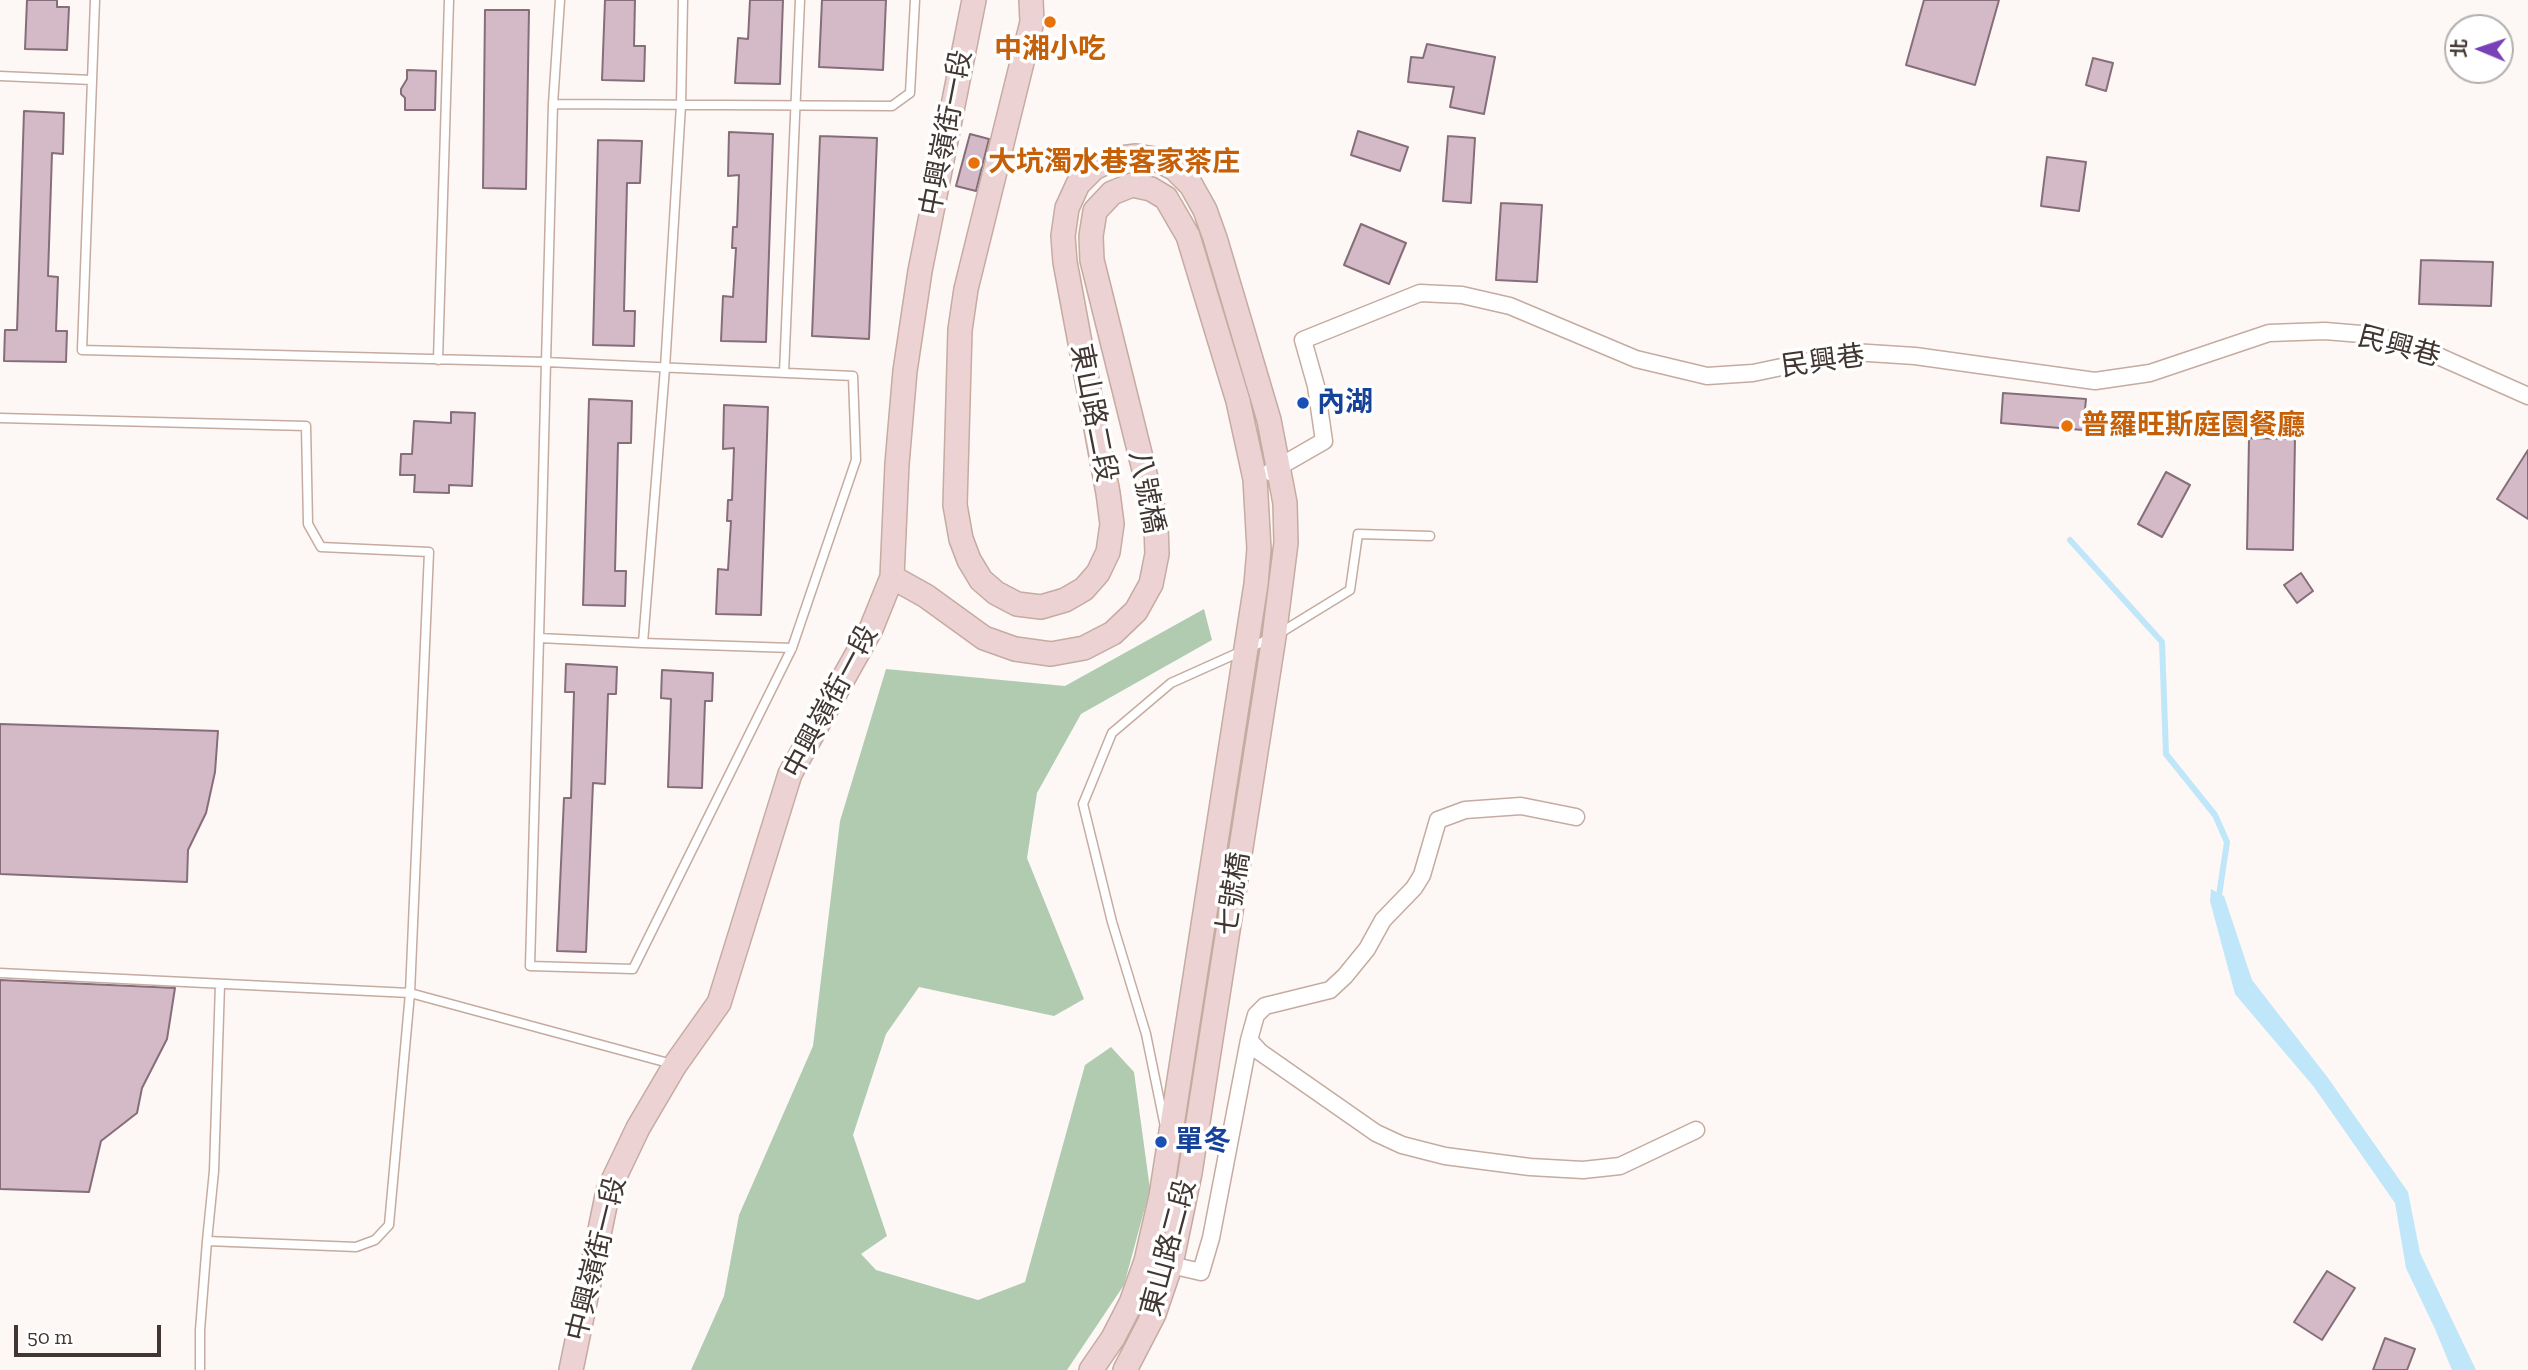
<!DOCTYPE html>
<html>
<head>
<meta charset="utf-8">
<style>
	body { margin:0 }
	#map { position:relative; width:2528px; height:1370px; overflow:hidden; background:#fdf8f5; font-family:"Zilla Slab","Noto Sans TC",serif }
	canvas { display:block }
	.north { position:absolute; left:2444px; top:14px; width:70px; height:70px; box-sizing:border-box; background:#fff; border:2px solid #b3afad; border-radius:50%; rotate:272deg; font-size:19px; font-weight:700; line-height:28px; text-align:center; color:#413632 }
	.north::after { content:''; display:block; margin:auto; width:24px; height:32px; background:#7841b8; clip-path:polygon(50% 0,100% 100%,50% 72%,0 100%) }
	.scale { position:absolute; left:14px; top:1325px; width:147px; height:32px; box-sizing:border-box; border:4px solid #413632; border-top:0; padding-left:9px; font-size:21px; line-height:24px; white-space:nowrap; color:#413632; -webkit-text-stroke:5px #fff; paint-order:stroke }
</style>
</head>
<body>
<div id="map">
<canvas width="2528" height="1370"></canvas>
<div class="north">北</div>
<div class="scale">50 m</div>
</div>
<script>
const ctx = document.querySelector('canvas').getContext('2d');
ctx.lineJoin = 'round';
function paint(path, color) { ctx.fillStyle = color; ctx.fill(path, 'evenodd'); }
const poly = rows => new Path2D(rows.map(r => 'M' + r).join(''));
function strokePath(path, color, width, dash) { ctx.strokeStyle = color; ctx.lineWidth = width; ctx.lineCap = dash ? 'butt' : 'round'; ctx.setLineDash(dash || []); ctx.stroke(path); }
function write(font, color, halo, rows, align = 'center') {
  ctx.font = font + ' "Zilla Slab","Noto Sans TC",serif'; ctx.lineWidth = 7; ctx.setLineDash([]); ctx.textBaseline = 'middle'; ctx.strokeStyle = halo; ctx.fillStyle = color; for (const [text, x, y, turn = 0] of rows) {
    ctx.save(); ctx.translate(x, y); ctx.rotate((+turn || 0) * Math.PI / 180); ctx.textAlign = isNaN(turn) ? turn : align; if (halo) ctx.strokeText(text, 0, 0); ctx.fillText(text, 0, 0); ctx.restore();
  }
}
const forest = poly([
	[1204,609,1212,640,1081,714,1037,793,1027,858,1084,999,1054,1016,919,987,886,1034,853,1135,887,1236,861,1254,876,1270,978,1300,1025,1282,1085,1065,1111,1047,1134,1072,1150,1189,1124,1285,1067,1370,691,1370,724,1296,739,1215,813,1046,840,821,886,669,1065,686]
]);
const water = poly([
	[2211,889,2224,896,2252,980,2328,1078,2408,1192,2420,1253,2476,1370,2452,1370,2435,1329,2406,1268,2395,1203,2314,1087,2235,994,2210,901]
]);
const stream = poly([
	[2070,540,2162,642,2166,754,2215,815,2227,842,2218,902]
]);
const building = poly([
	[27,0,57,0,57,7,69,7,67,50,25,49,27,0],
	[605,0,635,0,634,46,645,46,644,81,602,80,605,0],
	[750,0,783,0,780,84,735,83,738,38,748,39,750,0],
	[822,0,886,0,883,70,819,67,822,0],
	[1924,0,1999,0,1975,85,1906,65,1924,0],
	[485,10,529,10,526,189,483,188,485,10],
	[1427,44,1495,57,1484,114,1450,107,1454,87,1408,82,1411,57,1423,58,1427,44],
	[2093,58,2113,63,2106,91,2086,85,2093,58],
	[407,70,436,71,435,110,405,110,405,98,401,94,401,89,407,79,407,70],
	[24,111,64,113,63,154,52,153,48,276,58,277,56,331,67,331,66,362,4,361,5,330,17,330,24,111],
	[1358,131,1408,147,1400,171,1351,155,1358,131],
	[729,132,773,134,766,342,721,341,723,296,733,297,736,248,732,248,733,227,737,227,739,175,728,176,729,132],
	[970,134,989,139,976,191,956,186,970,134],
	[820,136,877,138,869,339,812,336,820,136],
	[1448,136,1475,138,1471,203,1443,201,1448,136],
	[598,140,642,141,640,183,627,183,624,311,635,311,634,346,593,345,598,140],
	[2047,157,2086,162,2079,211,2041,206,2047,157],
	[1501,203,1542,205,1537,282,1496,280,1501,203],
	[1361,224,1406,243,1389,284,1344,265,1361,224],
	[2421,260,2493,262,2491,306,2419,304,2421,260],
	[2003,393,2086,399,2083,430,2001,423,2003,393],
	[589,399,632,401,631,443,618,443,615,571,626,571,625,606,583,605,589,399],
	[724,405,768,407,761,615,716,614,718,569,728,570,731,521,727,521,728,500,732,500,734,448,723,449,724,405],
	[451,412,475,413,472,486,449,485,449,493,414,492,415,475,400,475,401,454,412,454,414,421,451,423,451,412],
	[2249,438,2295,439,2293,550,2247,549,2249,438],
	[2528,450,2528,519,2497,499,2528,450],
	[2166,472,2190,485,2162,537,2138,524,2166,472],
	[2301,573,2313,591,2297,603,2284,585,2301,573],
	[566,664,617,667,616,694,608,694,605,784,593,783,586,952,557,951,564,798,571,798,574,692,565,692,566,664],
	[662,670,713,673,712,701,705,701,702,788,668,787,671,699,661,698,662,670],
	[0,724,218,731,215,772,206,813,188,850,187,882,0,874,0,724],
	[0,980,175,988,167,1039,142,1088,137,1113,101,1141,89,1192,0,1189,0,980],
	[2327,1271,2355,1288,2322,1340,2294,1322,2327,1271],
	[2385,1338,2415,1349,2407,1370,2373,1370,2385,1338]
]);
const lane = poly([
	[95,0,82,350,546,362,853,376,856,460,792,648,633,969,530,966,539,638,546,362,553,104,560,0],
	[683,0,681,105,665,368,643,643,792,648],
	[0,76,92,80],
	[553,104,892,106,910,93,915,0],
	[438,360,449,0],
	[784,373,800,0],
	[0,418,306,426,308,524,321,547,429,552,410,993,389,1225,375,1240,356,1247,207,1241,200,1330,200,1370],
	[1280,633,1350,590,1358,534,1430,536],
	[539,638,643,643],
	[0,973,410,993,672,1064],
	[1164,1122,1146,1034,1112,922,1083,804,1112,733,1171,683,1269,639],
	[207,1241,214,1171,220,984]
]);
const street = poly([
	[1270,472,1324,441,1316,386,1303,340,1420,293,1462,295,1510,306,1636,359,1707,376,1753,373,1853,352,1915,356,2095,381,2150,373,2269,333,2325,331,2373,335,2420,348,2528,396],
	[1249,1040,1256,1015,1265,1006,1330,990,1345,976,1367,949,1383,920,1414,888,1422,875,1438,820,1465,810,1521,806,1576,817],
	[1162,1263,1201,1272,1211,1238,1249,1040,1260,1052,1376,1133,1402,1145,1445,1156,1530,1167,1583,1170,1620,1166,1696,1130]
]);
const secondary = poly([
	[1031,0,1032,22,966,289,960,330,955,505,961,539,969,560,981,580,996,593,1017,604,1041,607,1065,600,1084,589,1098,573,1108,552,1112,524,1108,493,1065,262,1063,236,1067,208,1078,184,1094,168,1114,159,1136,156,1156,159,1175,169,1191,185,1205,210,1215,238,1269,420,1285,503,1286,543,1274,637,1190,1173,1171,1264,1154,1314,1125,1370],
	[892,577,926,596,984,638,1015,649,1051,654,1084,648,1113,633,1136,611,1151,584,1157,554,1156,525,1151,498,1092,260,1091,236,1095,211,1112,193,1132,185,1151,189,1166,198,1188,236,1238,401,1255,479,1259,549,1256,584,1161,1196,1146,1261,1131,1303,1113,1338,1091,1370],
	[571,1370,608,1191,638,1128,675,1065,719,1003,790,774,871,629,892,577,897,464,905,371,920,271,974,0]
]);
const markers = [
	[1050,22,7,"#e8710a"],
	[974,163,7,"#e8710a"],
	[1303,403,7,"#1a4fb4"],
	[2067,426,7,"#e8710a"],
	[1161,1142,7,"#1a4fb4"]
];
const foodNames = [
	["中湘小吃",1050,50,"center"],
	["大坑濁水巷客家茶庄",988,163],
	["普羅旺斯庭園餐廳",2081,426]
];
const streetNames = [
	["中興嶺街一段",947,133,-79],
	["民興巷",2399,347,15],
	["民興巷",1823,362,-8],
	["東山路二段",1093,413,79],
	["八號橋",1146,492,79],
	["中興嶺街一段",831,702,-62],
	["七號橋",1234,894,-81],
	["東山路二段",1169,1248,-75],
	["中興嶺街一段",597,1259,-76]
];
const transitNames = [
	["內湖",1317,403],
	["單冬",1175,1142]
];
paint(forest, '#b1cbb0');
paint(water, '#bfe6f9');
strokePath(stream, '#bfe6f9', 6);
paint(building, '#d4b9c6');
strokePath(building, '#856e79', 2);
strokePath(lane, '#c5aba0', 11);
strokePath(street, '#c5aba0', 19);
strokePath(secondary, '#c5aba0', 26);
strokePath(lane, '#fff', 8);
strokePath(street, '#fff', 16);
strokePath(secondary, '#edd2d4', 23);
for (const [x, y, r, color] of markers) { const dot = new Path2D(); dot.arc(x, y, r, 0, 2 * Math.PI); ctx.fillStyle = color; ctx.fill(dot); strokePath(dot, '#fff', 2.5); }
write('bold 28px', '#c56008', '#fff', foodNames, 'left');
write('28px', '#413632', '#fff', streetNames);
write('bold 28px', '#164399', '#fff', transitNames, 'left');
</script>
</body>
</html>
